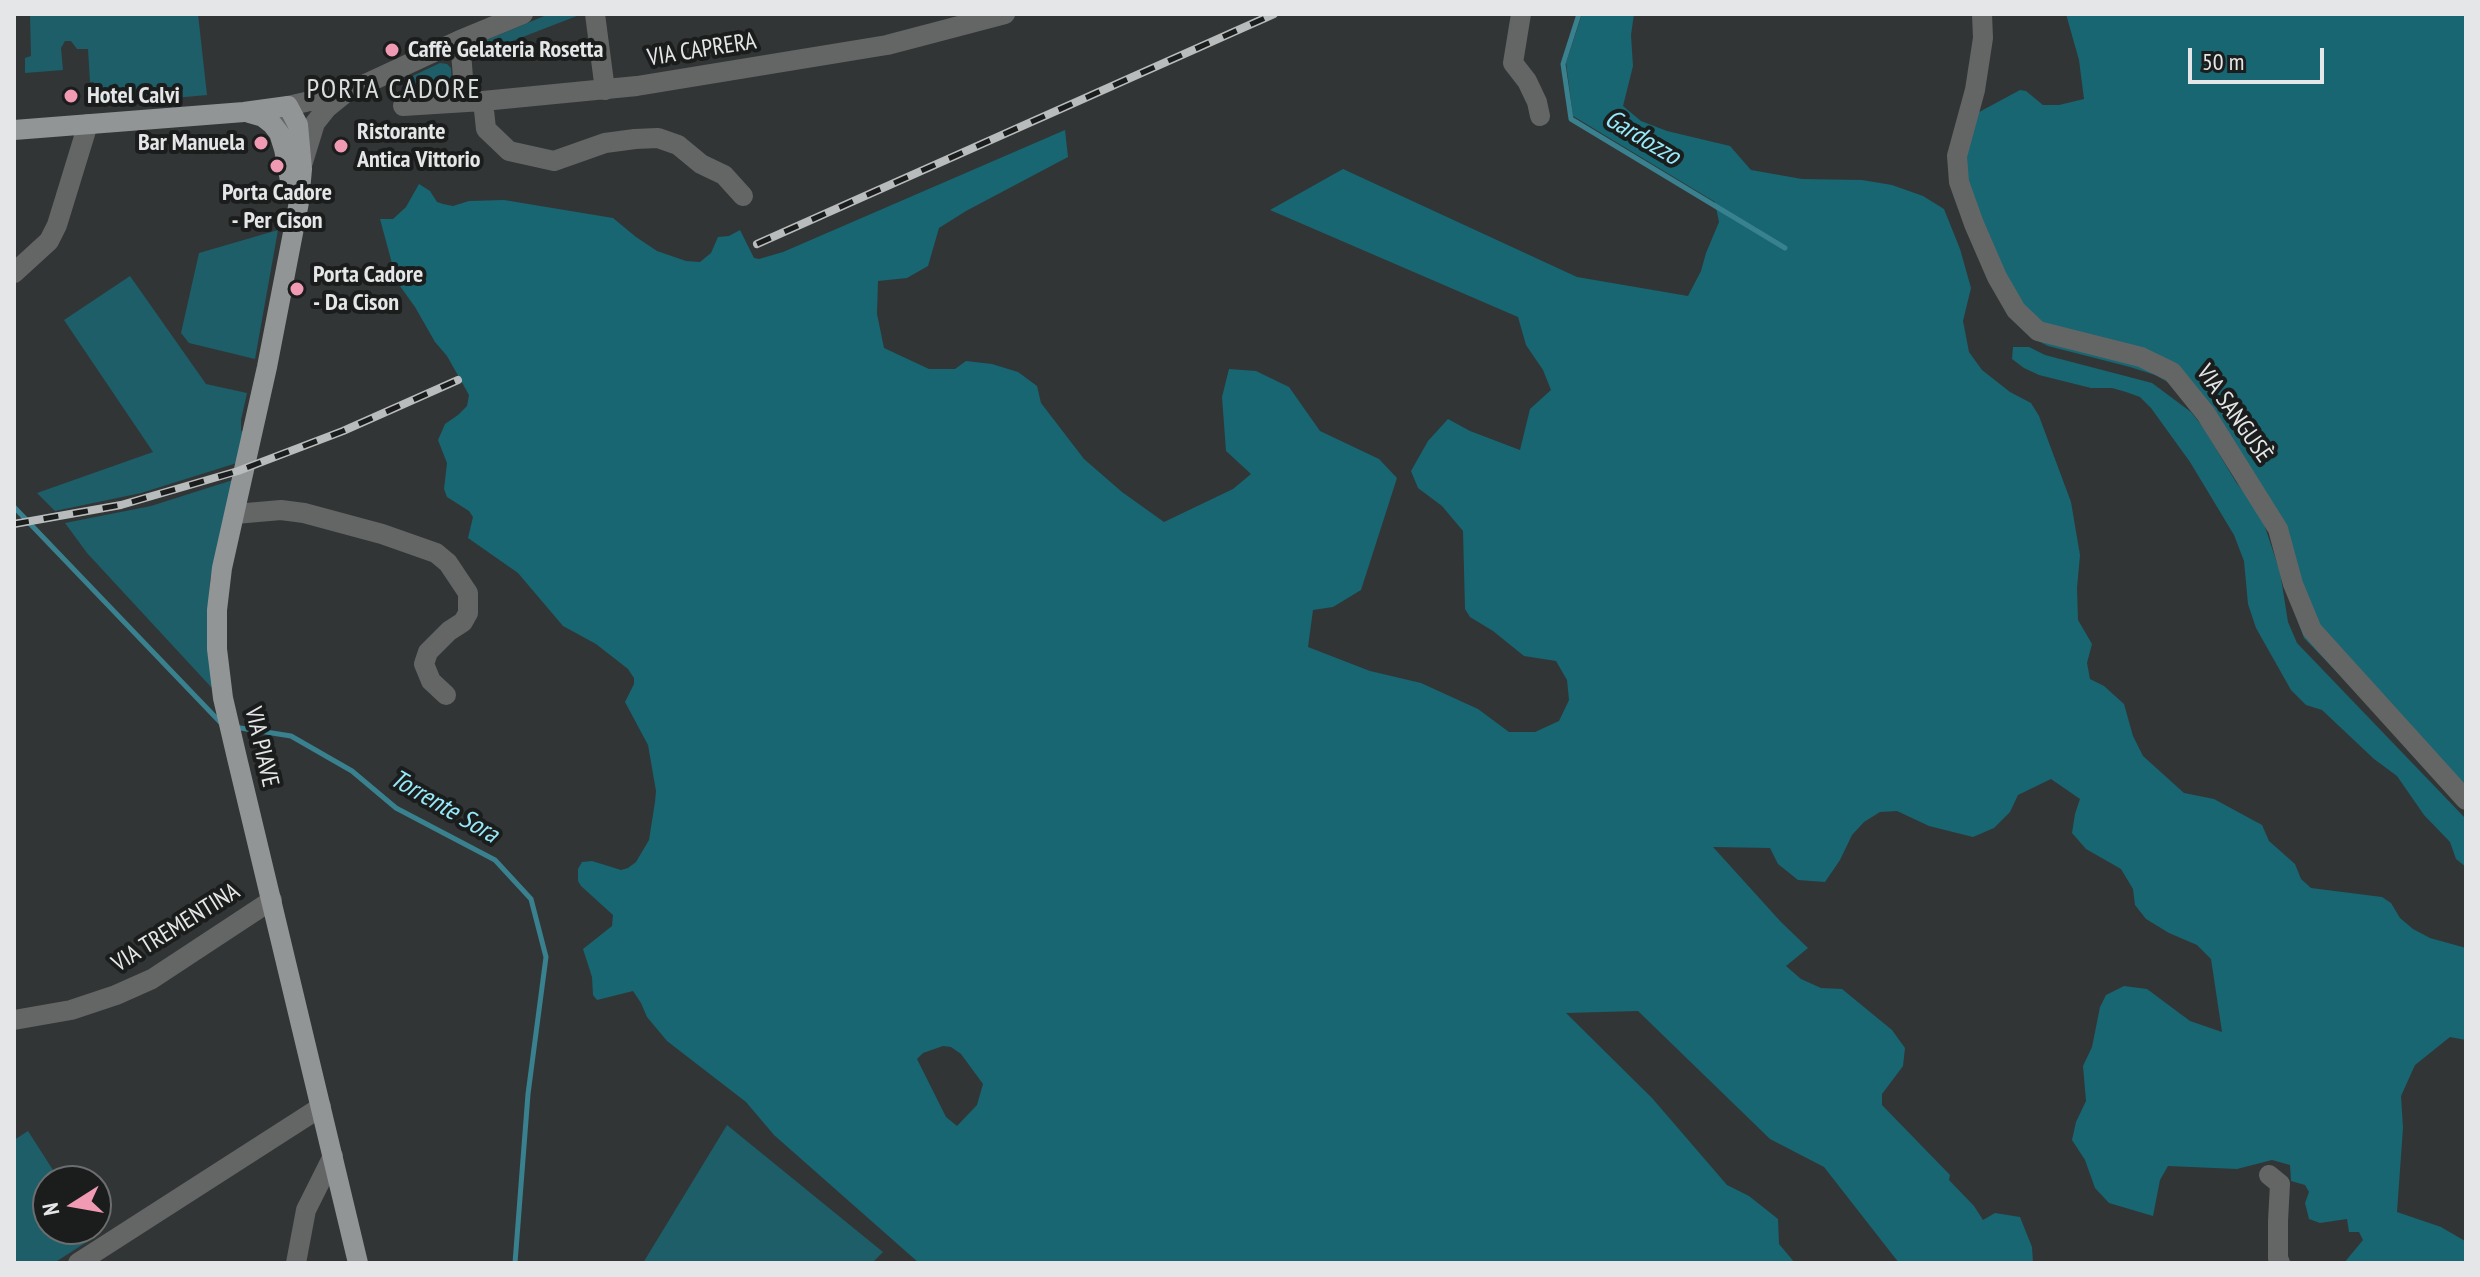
<!DOCTYPE html>
<html>
<head>
<meta charset="utf-8">
<style>
	body { margin:0 }
	#map { position:relative; width:2480px; height:1277px; overflow:hidden; background:#323536; font-family:"PT Sans Narrow",sans-serif }
	canvas { display:block }
	.frame { position:absolute; inset:0; border:16px solid #e4e6e7; pointer-events:none }
	.north { position:absolute; left:32px; top:1165px; width:80px; height:80px; box-sizing:border-box; background:#1b1d1d; border:2px solid #6b6d6e; border-radius:50%; rotate:259deg; font-size:22px; font-weight:700; line-height:32px; text-align:center; color:#e4e6e7 }
	.north::after { content:''; display:block; margin:auto; width:28px; height:36px; background:#f19ab3; clip-path:polygon(50% 0,100% 100%,50% 72%,0 100%) }
	.scale { position:absolute; left:2188px; top:48px; width:136px; height:36px; box-sizing:border-box; border:4px solid #e4e6e7; border-top:0; padding-left:10px; font-size:24px; line-height:28px; white-space:nowrap; color:#e4e6e7; -webkit-text-stroke:6px #1b1d1d; paint-order:stroke }
</style>
</head>
<body>
<div id="map">
<canvas width="2480" height="1277"></canvas>
<div class="frame"></div>
<div class="north">N</div>
<div class="scale">50 m</div>
</div>
<script>
const ctx = document.querySelector('canvas').getContext('2d');
ctx.lineJoin = 'round';
function paint(path, color) { ctx.fillStyle = color; ctx.fill(path, 'evenodd'); }
const poly = rows => new Path2D(rows.map(r => 'M' + r).join(''));
function strokePath(path, color, width, dash) { ctx.strokeStyle = color; ctx.lineWidth = width; ctx.lineCap = dash ? 'butt' : 'round'; ctx.setLineDash(dash || []); ctx.stroke(path); }
function write(font, color, halo, rows, align = 'center') {
  ctx.font = font + ' "PT Sans Narrow",sans-serif'; ctx.lineWidth = 8; ctx.setLineDash([]); ctx.textBaseline = 'middle'; ctx.strokeStyle = halo; ctx.fillStyle = color; for (const [text, x, y, turn = 0] of rows) {
    ctx.save(); ctx.translate(x, y); ctx.rotate((+turn || 0) * Math.PI / 180); ctx.textAlign = isNaN(turn) ? turn : align; if (halo) ctx.strokeText(text, 0, 0); ctx.fillText(text, 0, 0); ctx.restore();
  }
}
const green = poly([
	[14,14,198,14,207,95,88,106,94,82,90,82,88,49,77,49,71,41,65,41,61,48,63,70,25,73,25,58,31,56,30,15],
	[549,14,582,14,476,55,473,54,473,49,477,44],
	[440,63,447,64,451,68,452,91,408,94,402,90,404,80],
	[278,230,255,359,189,343,181,333,199,253],
	[130,276,206,384,247,393,241,420,241,431,245,432,240,462,141,493,55,511,37,493,153,452,64,320],
	[236,479,223,520,210,580,209,601,214,687,211,687,87,553,65,523,151,506],
	[727,1125,883,1252,872,1263,643,1263],
	[28,1131,60,1181,48,1181,48,1229,92,1229,96,1236,54,1263,14,1263,14,1140]
]);
const forest = poly([
	[1582,14,1634,14,1631,35,1633,66,1623,106,1641,121,1667,131,1730,146,1751,170,1802,179,1862,180,1892,185,1923,196,1944,209,1960,249,1971,288,1963,321,1969,352,1982,370,2010,392,2031,403,2039,416,2071,502,2080,555,2077,588,2078,620,2092,644,2087,663,2090,679,2104,686,2124,704,2133,736,2143,756,2184,793,2214,799,2262,825,2269,841,2295,864,2301,879,2311,888,2382,897,2391,903,2400,918,2413,929,2430,938,2466,948,2466,1040,2450,1037,2415,1065,2401,1096,2403,1128,2397,1212,2441,1227,2465,1241,2466,1259,2462,1263,2344,1263,2363,1240,2359,1232,2349,1232,2347,1219,2320,1223,2309,1219,2305,1203,2309,1192,2305,1185,2291,1181,2290,1165,2272,1160,2237,1169,2168,1166,2160,1180,2153,1216,2109,1203,2095,1188,2085,1160,2072,1140,2076,1122,2086,1101,2083,1066,2092,1047,2100,1007,2106,995,2124,986,2147,989,2190,1021,2222,1032,2211,959,2197,945,2169,933,2146,919,2135,905,2133,889,2121,869,2086,849,2072,833,2075,814,2080,799,2051,779,2018,795,2010,812,1994,828,1973,837,1929,826,1897,811,1880,812,1864,822,1852,835,1840,860,1825,882,1798,880,1778,864,1770,848,1713,847,1781,922,1808,948,1786,966,1801,979,1821,988,1842,989,1892,1030,1905,1048,1903,1066,1882,1094,1882,1105,1950,1175,1949,1180,1974,1206,1983,1220,1995,1213,2020,1217,2032,1247,2033,1263,1899,1263,1824,1167,1770,1139,1638,1011,1566,1013,1652,1098,1727,1185,1749,1196,1778,1219,1779,1244,1795,1263,919,1263,774,1135,746,1102,667,1041,647,1017,641,1003,633,991,597,1000,593,995,592,977,583,949,612,926,613,915,581,886,578,881,578,869,582,862,592,861,621,870,628,868,636,862,649,840,655,802,656,791,648,745,625,702,634,684,634,678,628,669,596,644,563,626,518,573,468,538,473,517,469,511,447,497,444,489,447,463,438,440,445,424,458,415,467,406,469,395,447,356,435,342,415,307,397,282,380,219,393,219,406,207,419,184,430,191,437,202,443,204,453,206,469,201,504,200,613,218,636,237,657,251,686,261,700,262,711,253,718,237,729,236,740,230,754,258,759,259,783,252,1065,130,1068,157,966,211,939,228,928,266,907,278,878,281,877,314,884,348,929,369,955,369,966,361,992,364,1018,372,1037,386,1041,403,1084,459,1122,492,1164,522,1233,489,1251,474,1226,451,1222,397,1229,369,1256,371,1289,387,1320,431,1379,459,1397,478,1361,590,1333,607,1313,610,1308,647,1370,671,1421,683,1478,709,1509,732,1535,732,1559,721,1569,700,1567,680,1556,661,1524,656,1493,631,1470,617,1465,609,1463,531,1442,506,1418,488,1411,471,1428,441,1448,419,1470,431,1520,450,1530,409,1551,390,1543,370,1526,345,1518,317,1270,210,1343,169,1577,277,1688,296,1701,271,1706,253,1719,222,1715,202,1573,116,1566,63],
	[943,1046,951,1047,961,1054,983,1084,977,1105,957,1126,946,1117,917,1059,923,1053],
	[2066,14,2466,14,2466,806,2304,638,2297,619,2289,571,2269,510,2171,384,2155,375,2130,367,2048,346,2032,338,2019,326,1957,189,1968,118,2020,90,2026,91,2043,105,2059,105,2084,99,2079,60],
	[2013,347,2029,347,2045,355,2152,383,2191,412,2203,427,2236,482,2261,515,2280,572,2288,622,2297,643,2466,819,2466,867,2456,859,2450,842,2424,815,2397,776,2374,759,2322,710,2306,705,2291,690,2256,628,2248,604,2244,561,2234,535,2190,462,2151,408,2140,397,2126,392,2112,388,2091,388,2039,375,2024,368,2012,359]
]);
const stream = poly([
	[1579,14,1563,64,1571,119,1785,248],
	[14,507,221,723],
	[234,727,291,736,352,771,396,808,495,860,531,899,546,957,528,1094,515,1263]
]);
const minor = poly([
	[595,14,605,90],
	[1521,14,1513,63,1527,81,1537,102,1540,116],
	[1982,14,1983,38,1975,90,1957,156,1959,182,1974,224,1997,277,2016,310,2038,331,2141,357,2172,372,2206,414,2278,529,2293,584,2312,630,2466,800],
	[460,40,465,102],
	[483,101,486,129,509,151,554,161,605,143,635,139,658,138,678,145,701,164,724,175,743,196],
	[403,106,483,101,637,86,887,45,1005,14],
	[285,121,288,106,336,95,363,85,460,40,523,14],
	[303,162,315,123,327,108,343,95],
	[14,273,49,241,57,225,88,124],
	[235,514,281,510,304,513,382,534,436,553,448,563,468,593,468,613,463,622,449,631,428,652,424,664,431,681,446,695],
	[14,1020,71,1010,116,995,152,979,272,900],
	[2269,1175,2280,1184,2278,1221,2278,1258,2280,1263],
	[78,1263,321,1107],
	[296,1263,306,1210,333,1156]
]);
const major = poly([
	[249,113,263,117,272,124,279,133,284,149,292,191],
	[14,130,244,112,288,106,298,125,302,169,299,202,267,367,222,568,217,610,217,649,223,698,237,758,358,1263]
]);
const rail = poly([
	[757,244,1274,14],
	[14,524,121,505,238,471,343,431,458,380]
]);
const markers = [
	[392,50,8,"#f19ab3"],
	[71,96,8,"#f19ab3"],
	[261,143,8,"#f19ab3"],
	[341,146,8,"#f19ab3"],
	[277,166,8,"#f19ab3"],
	[297,289,8,"#f19ab3"]
];
const poiNames = [
	["Caffè Gelateria Rosetta",408,50],
	["Hotel Calvi",87,96],
	["Ristorante",357,132],
	["Antica Vittorio",357,160],
	["Bar Manuela",245,143,"right"],
	["Porta Cadore",277,193,"center"],
	["- Per Cison",277,221,"center"],
	["Porta Cadore",313,275],
	["- Da Cison",313,303]
];
const streetNames = [
	["VIA CAPRERA",702,50,-9],
	["VIA SANGUSÈ",2234,414,55],
	["VIA PIAVE",261,747,77],
	["VIA TREMENTINA",176,928,-32]
];
const waterNames = [
	["Gardozzo",1642,138,31],
	["Torrente Sora",444,807,30]
];
const quarterNames = [
	["PORTA CADORE",394,90]
];
paint(green, '#1d5e69');
paint(forest, '#176672');
strokePath(stream, '#39818e', 5);
strokePath(minor, '#646666', 20);
strokePath(major, '#929596', 20);
strokePath(rail, '#b9bcbd', 8);
strokePath(rail, '#1b1d1d', 5, [15]);
for (const [x, y, r, color] of markers) { const dot = new Path2D(); dot.arc(x, y, r, 0, 2 * Math.PI); ctx.fillStyle = color; ctx.fill(dot); strokePath(dot, '#1b1d1d', 3); }
write('bold 24px', '#e4e6e7', '#1b1d1d', poiNames, 'left');
write('24px', '#e4e6e7', '#1b1d1d', streetNames);
write('italic 26px', '#97eafa', '#1b1d1d', waterNames);
ctx.letterSpacing = '2px';
write('28px', '#d9ddde', '#1b1d1d', quarterNames);
ctx.letterSpacing = '0px';
</script>
</body>
</html>
